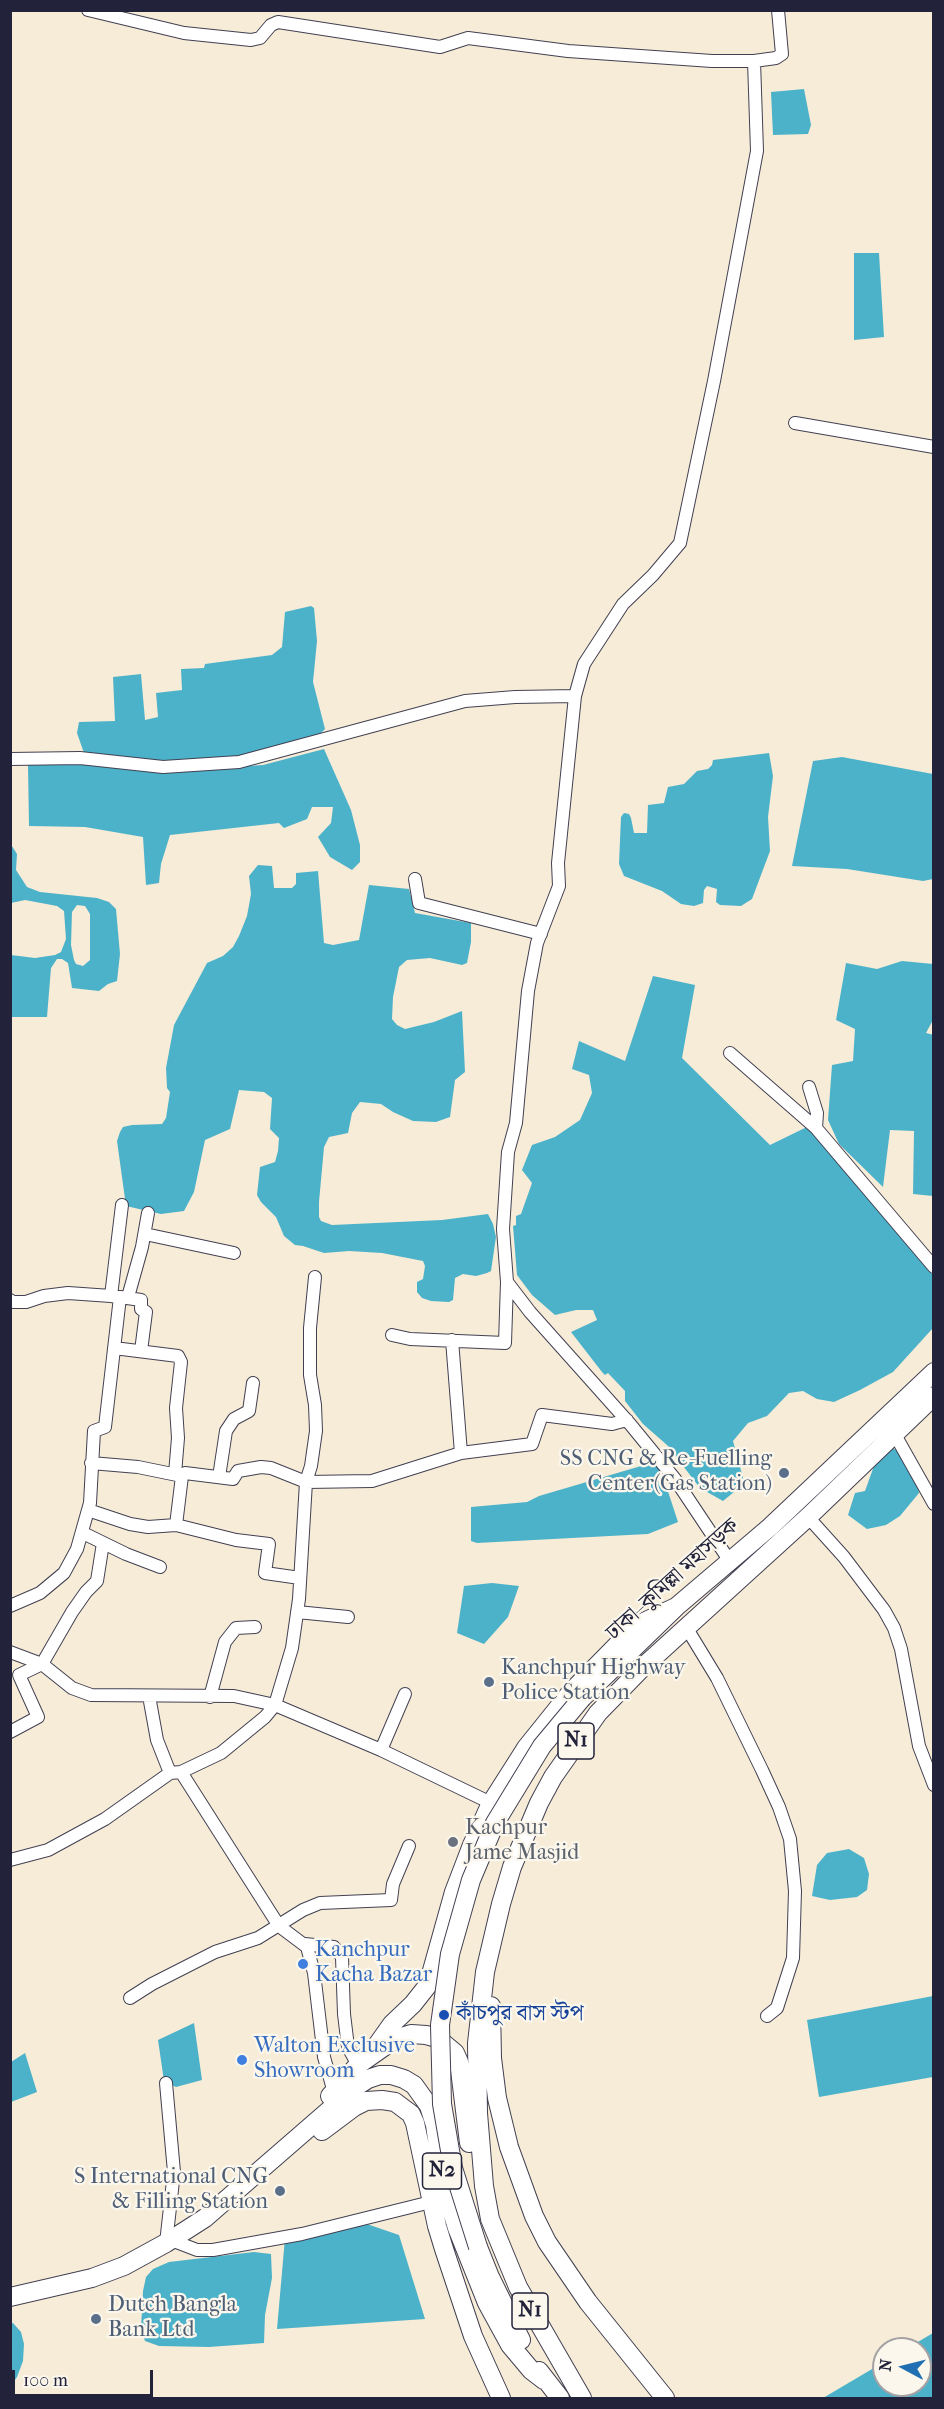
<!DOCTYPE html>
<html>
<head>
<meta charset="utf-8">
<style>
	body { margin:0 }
	#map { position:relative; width:944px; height:2409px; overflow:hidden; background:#f7ecd7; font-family:"IM FELL French Canon",serif }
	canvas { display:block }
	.frame { position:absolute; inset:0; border:12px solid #22223b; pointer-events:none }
	.north { position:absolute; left:872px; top:2337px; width:60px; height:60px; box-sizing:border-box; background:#fbf7ec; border:2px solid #a4a2a5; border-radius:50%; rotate:277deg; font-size:16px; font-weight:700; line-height:24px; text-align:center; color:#22223b }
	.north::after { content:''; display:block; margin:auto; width:21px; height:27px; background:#1f6fb2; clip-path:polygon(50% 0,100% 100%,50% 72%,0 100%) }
	.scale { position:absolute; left:12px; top:2370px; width:141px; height:27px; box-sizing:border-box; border:3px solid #22223b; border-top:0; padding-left:8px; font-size:18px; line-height:21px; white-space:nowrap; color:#22223b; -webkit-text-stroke:4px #fbf7ec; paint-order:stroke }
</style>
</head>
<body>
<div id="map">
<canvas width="944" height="2409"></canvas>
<div class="frame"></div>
<div class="north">N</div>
<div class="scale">100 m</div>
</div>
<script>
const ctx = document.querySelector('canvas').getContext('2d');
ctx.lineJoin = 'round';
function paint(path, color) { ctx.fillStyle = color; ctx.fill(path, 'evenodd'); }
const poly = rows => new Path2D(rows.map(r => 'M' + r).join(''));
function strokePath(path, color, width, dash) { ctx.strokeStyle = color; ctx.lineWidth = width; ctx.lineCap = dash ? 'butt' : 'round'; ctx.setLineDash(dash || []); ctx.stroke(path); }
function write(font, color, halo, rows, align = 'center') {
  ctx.font = font + ' "IM FELL French Canon","Noto Serif Bengali",serif'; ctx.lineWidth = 4.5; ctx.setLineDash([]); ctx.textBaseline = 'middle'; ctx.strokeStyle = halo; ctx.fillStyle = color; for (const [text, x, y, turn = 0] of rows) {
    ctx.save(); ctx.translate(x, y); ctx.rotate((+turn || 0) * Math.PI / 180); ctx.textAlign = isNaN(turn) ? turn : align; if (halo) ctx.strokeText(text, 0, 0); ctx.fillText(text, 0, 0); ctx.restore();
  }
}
const water = poly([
	[804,89,811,125,808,134,773,135,771,92],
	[854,253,879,253,884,337,854,340],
	[311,606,314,608,317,641,313,682,325,729,320,734,268,752,213,760,166,762,84,753,77,733,79,722,115,721,113,677,141,674,145,720,158,717,156,693,182,690,181,669,204,668,205,664,272,655,282,647,285,612],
	[324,749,351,810,360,845,360,862,352,870,330,857,318,837,331,823,333,807,312,807,307,819,284,828,279,823,170,835,161,864,159,883,146,885,143,837,85,827,29,826,28,765,87,764,171,771,263,765],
	[769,753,773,776,768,817,770,851,752,899,741,906,720,905,716,902,717,889,707,886,704,890,703,903,694,906,681,904,662,891,624,876,619,864,621,817,624,813,629,814,631,818,634,833,647,833,648,805,664,803,668,787,684,784,697,771,708,769,712,765,713,760],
	[842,757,933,774,933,879,923,881,847,869,792,866,813,761],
	[10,843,17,854,16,870,27,887,40,892,97,898,109,902,116,909,120,954,117,981,108,984,99,991,72,988,68,963,62,959,57,959,51,968,47,1017,11,1017,11,955,35,958,55,955,61,952,66,939,64,911,57,906,25,900,11,903],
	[77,905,85,906,90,914,90,960,83,966,76,964,74,960,71,945,72,912],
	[258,865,272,866,274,888,292,888,296,884,296,873,318,871,324,943,333,945,359,940,369,885,409,889,415,913,471,923,471,942,467,963,462,965,430,958,407,960,399,967,393,997,392,1019,397,1025,405,1029,434,1022,462,1011,465,1072,455,1080,450,1117,436,1122,413,1121,393,1112,381,1104,360,1102,352,1113,348,1133,329,1137,324,1147,319,1202,319,1217,321,1221,332,1225,442,1220,488,1214,493,1224,496,1237,491,1271,487,1273,476,1276,463,1274,455,1278,453,1300,449,1302,431,1301,422,1298,417,1292,417,1282,423,1279,425,1266,423,1261,382,1253,349,1251,324,1253,303,1246,295,1245,284,1236,276,1217,261,1202,257,1195,260,1167,275,1162,278,1151,279,1138,270,1129,272,1098,264,1092,239,1090,230,1129,205,1140,194,1192,184,1211,161,1214,126,1206,117,1141,120,1132,123,1127,132,1125,162,1124,166,1118,170,1092,167,1088,166,1068,174,1025,207,963,223,956,233,947,239,936,247,916,251,894,249,876],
	[902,961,933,964,933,1020,926,1033,934,1035,933,1196,913,1194,914,1131,890,1130,883,1187,839,1144,828,1120,832,1065,853,1061,855,1029,836,1020,846,963,877,969],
	[653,976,695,985,682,1058,770,1145,811,1125,933,1275,933,1328,893,1372,860,1390,834,1402,817,1399,803,1391,789,1393,767,1416,748,1423,733,1441,743,1478,739,1488,723,1501,700,1488,667,1445,643,1424,625,1401,625,1391,608,1373,605,1375,602,1372,571,1332,597,1320,593,1310,576,1310,555,1315,532,1295,517,1275,513,1226,516,1225,516,1216,521,1214,532,1183,522,1170,532,1145,555,1137,580,1120,592,1093,589,1075,572,1069,579,1041,625,1061],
	[891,1447,903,1454,906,1467,916,1476,919,1493,900,1516,886,1525,867,1529,848,1515,855,1493,865,1491,879,1452],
	[658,1461,678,1522,648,1534,477,1543,471,1541,471,1507,527,1502,539,1496],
	[492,1583,519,1586,508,1617,484,1644,457,1633,464,1586],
	[849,1849,864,1858,869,1874,867,1890,857,1897,830,1900,812,1896,817,1865,827,1853],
	[933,1996,933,2077,819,2097,807,2020],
	[194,2023,202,2080,176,2087,164,2081,158,2040],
	[25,2053,37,2092,11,2102,11,2062],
	[364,2223,399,2235,425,2319,277,2329,285,2238],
	[254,2252,271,2254,272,2278,265,2315,264,2343,209,2347,159,2346,145,2341,141,2329,143,2291,146,2277,153,2269,169,2262],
	[13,2323,21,2332,24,2344,23,2361,17,2377,11,2386,10,2324],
	[933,2333,933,2398,823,2398,884,2362,884,2385,920,2385,920,2349,906,2349]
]);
const minor = poly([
	[88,10,184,33,251,40,260,38,271,25,278,22,440,47,468,38,568,51,712,61,754,61,776,58,782,54,778,10],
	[795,423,934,447],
	[575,696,584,664,623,604,653,575,680,543,714,381,757,151,754,61],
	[10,759,80,758,163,767,239,762,465,701,515,697,575,696,558,863,559,886,537,943,528,991,516,1123,508,1152,503,1229,507,1282,530,1312,630,1424,675,1479,729,1560],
	[415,879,419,903,541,934],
	[730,1053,816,1128],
	[809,1087,817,1113,816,1128,934,1267],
	[145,1234,234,1253],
	[118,1297,111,1296,122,1205],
	[128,1297,142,1247,148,1213],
	[10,1300,13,1302,26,1302,44,1296,68,1293,111,1296],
	[392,1335,410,1339,505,1343,507,1282],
	[452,1340,461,1453],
	[114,1348,178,1356,181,1362,176,1408,178,1438,175,1474],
	[894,1433,934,1504],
	[91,1463,138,1467,182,1476,185,1473,233,1479,238,1471,261,1467,271,1468,306,1482,372,1481,461,1453,532,1444,542,1415,612,1424,627,1420],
	[219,1477,226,1431,234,1419,249,1411,253,1383],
	[88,1510,130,1524,148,1527,176,1525,182,1476],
	[808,1517,844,1557,884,1610,894,1628,901,1649,919,1746,934,1785],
	[176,1525,236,1540,269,1544,265,1573,300,1578],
	[83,1533,126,1554,160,1567],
	[10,1606,40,1593,64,1573,77,1549,90,1503,94,1431,105,1427,120,1297,141,1300,141,1309,146,1312,141,1351],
	[297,1612,348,1617],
	[686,1627,717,1678,762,1770,779,1807,790,1839,795,1891,793,1958,777,2008,767,2016],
	[10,1652,42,1664,72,1688,91,1695,234,1696,275,1705,381,1750,491,1803],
	[149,1696,157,1740,170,1773],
	[210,1697,225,1642,236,1628,255,1627],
	[10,1732,38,1717,19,1675,42,1664,72,1612,86,1592,97,1581,103,1543],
	[381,1750,405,1694],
	[181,1772,279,1926,307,1947,314,1973,324,2057,334,2093],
	[10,1860,48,1850,105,1819,170,1773,181,1772,221,1753,265,1717,275,1705,292,1648,299,1599,306,1482,311,1466,316,1431,315,1405,310,1375,310,1328,315,1277],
	[305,1944,334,1947,342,1957,344,2014,348,2047,358,2065],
	[130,1998,152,1984,215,1952,258,1938,303,1910,320,1903,391,1900,393,1884,409,1846],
	[166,2083,174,2172,166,2243],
	[171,2240,197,2250,213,2250,302,2234,431,2202]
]);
const highway = poly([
	[582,1698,676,1607,770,1527,934,1372],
	[491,2006,492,2058,497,2098,509,2147,534,2216,547,2242,588,2302,665,2398],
	[370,2055,392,2024,413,2004,428,1985,454,1892,472,1845,491,1803,526,1748,571,1692,626,1636,644,1622,676,1607],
	[330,2096,358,2065,395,2039,411,2034,426,2035,437,2038,455,2053,459,2062,469,2143],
	[322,2131,354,2107,366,2101,382,2100,395,2102,411,2114,415,2123,437,2226,444,2249,473,2336,501,2398],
	[478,2247,490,2277,521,2340],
	[10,2297,92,2278,124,2266,166,2243,205,2218,357,2086,368,2079,380,2075,391,2075,404,2079,414,2085,429,2106,435,2125,443,2181,457,2228,487,2303,510,2345,531,2370,544,2380],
	[539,2371,560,2398],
	[582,2398,518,2287,490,2219,484,2186,478,2113,477,2043,485,1972,501,1904,512,1867,539,1803,553,1777,598,1713,643,1667,808,1517,934,1396]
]);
const highwayBridge = poly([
	[478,2247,453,2168,442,2104,440,2025,450,1954,471,1880,495,1823,542,1746,582,1698]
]);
const markers = [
	[784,1473,6,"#5c6f8a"],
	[489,1682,6,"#5c6f8a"],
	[453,1842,6,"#6b7280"],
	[303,1964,6,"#3f7fe0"],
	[444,2015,6,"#1a4fb4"],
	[242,2060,6,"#3f7fe0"],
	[280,2191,6,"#5c6f8a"],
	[96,2319,6,"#5c6f8a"]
];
const shields = [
	[576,1741,36],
	[442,2171,39],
	[530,2311,36]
];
const shieldNames = [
	["N1",576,1741],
	["N2",442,2171],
	["N1",530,2311]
];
const serviceNames = [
	["SS CNG & Re-Fuelling",772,1460],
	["Center(Gas Station)",772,1485],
	["Kanchpur Highway",501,1669,"left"],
	["Police Station",501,1694,"left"],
	["S International CNG",268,2178],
	["& Filling Station",268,2203],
	["Dutch Bangla",108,2306,"left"],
	["Bank Ltd",108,2331,"left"]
];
const streetNames = [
	["ঢাকা–কুমিল্লা মহাসড়ক",673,1580,-42]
];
const worshipNames = [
	["Kachpur",465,1829],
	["Jame Masjid",465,1854]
];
const shopNames = [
	["Kanchpur",315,1951],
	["Kacha Bazar",315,1976],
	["Walton Exclusive",254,2047],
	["Showroom",254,2072]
];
const transitNames = [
	["কাঁচপুর বাস স্টপ",456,2015]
];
paint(water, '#4cb2ca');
strokePath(minor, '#424052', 14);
strokePath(highway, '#424052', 20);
strokePath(minor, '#fff', 12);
strokePath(highway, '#fff', 18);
strokePath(highwayBridge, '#424052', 20, []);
strokePath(highwayBridge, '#fff', 18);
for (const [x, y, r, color] of markers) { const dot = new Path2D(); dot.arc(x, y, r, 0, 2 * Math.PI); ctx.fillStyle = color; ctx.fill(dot); strokePath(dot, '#fbf7ec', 2); }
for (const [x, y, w] of shields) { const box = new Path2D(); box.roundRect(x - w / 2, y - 18, w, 36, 4.5); ctx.fillStyle = '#fbf7ec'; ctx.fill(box); strokePath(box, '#22223b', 1.5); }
write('bold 21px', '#22223b', null, shieldNames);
write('22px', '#4e5e75', '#fbf7ec', serviceNames, 'right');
write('22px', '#22223b', '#fbf7ec', streetNames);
write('22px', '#5b616d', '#fbf7ec', worshipNames, 'left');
write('22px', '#366cbe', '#fbf7ec', shopNames, 'left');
write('22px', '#164399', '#fbf7ec', transitNames, 'left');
</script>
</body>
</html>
